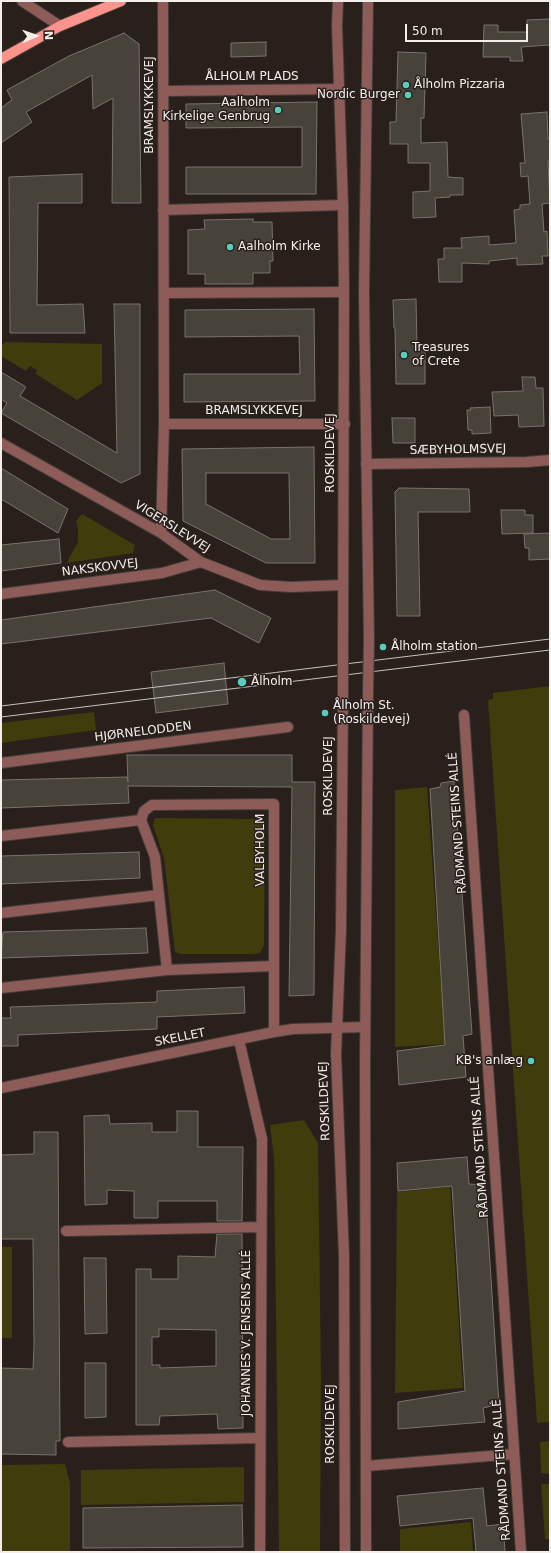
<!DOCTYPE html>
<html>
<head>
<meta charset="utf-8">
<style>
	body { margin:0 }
	#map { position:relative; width:551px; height:1553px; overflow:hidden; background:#29201c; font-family:"DejaVu Sans",sans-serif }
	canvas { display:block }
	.frame { position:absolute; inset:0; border:2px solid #f4eeeb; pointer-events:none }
	.north { position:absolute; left:16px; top:16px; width:40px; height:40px; -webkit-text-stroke:3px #29201c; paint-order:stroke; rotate:88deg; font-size:11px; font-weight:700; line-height:16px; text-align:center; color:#f4eeeb }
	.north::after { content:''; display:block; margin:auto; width:14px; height:18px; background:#f4eeeb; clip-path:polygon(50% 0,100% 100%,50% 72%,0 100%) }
	.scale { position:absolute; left:405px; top:24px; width:123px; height:18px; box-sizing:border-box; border:2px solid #f4eeeb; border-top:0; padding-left:5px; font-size:12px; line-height:14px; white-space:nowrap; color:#f4eeeb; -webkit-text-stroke:3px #29201c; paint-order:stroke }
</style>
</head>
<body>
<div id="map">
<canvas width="551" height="1553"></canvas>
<div class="frame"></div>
<div class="north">N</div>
<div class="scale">50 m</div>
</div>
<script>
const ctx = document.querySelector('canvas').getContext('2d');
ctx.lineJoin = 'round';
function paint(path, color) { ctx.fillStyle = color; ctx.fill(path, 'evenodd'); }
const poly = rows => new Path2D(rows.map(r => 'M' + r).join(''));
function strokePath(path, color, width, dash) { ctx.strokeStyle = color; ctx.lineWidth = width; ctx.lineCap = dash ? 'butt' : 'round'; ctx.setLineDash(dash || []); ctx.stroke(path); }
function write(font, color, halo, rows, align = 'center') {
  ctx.font = font + ' "DejaVu Sans",sans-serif'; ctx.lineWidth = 3; ctx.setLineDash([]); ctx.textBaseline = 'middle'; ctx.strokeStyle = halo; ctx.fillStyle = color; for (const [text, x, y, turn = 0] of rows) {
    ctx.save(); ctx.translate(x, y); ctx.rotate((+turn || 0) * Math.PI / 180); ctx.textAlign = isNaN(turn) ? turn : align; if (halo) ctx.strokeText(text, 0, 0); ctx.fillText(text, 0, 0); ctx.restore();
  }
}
const green = poly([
	[5,342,102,344,102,383,77,400,36,374,37,370,30,366,26,371,1,356,1,346],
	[82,514,135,545,133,553,67,563,69,558,78,542,78,529,76,521],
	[550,686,550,1422,537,1423,488,700,493,699,493,693],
	[94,712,96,730,1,743,1,723],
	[427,787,445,1044,395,1047,395,790],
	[155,818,258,819,265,824,264,945,260,953,252,954,181,954,175,952,164,858,153,825],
	[304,1120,318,1143,321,1377,320,1552,279,1552,274,1158,270,1125],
	[450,1187,463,1388,395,1393,397,1192],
	[1,1247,12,1247,12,1338,1,1338],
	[550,1441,550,1474,541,1473,540,1442],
	[65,1464,70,1483,70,1552,1,1552,1,1465],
	[244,1467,244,1502,81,1505,81,1470],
	[541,1484,550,1484,550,1539,545,1539],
	[471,1522,473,1552,400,1552,400,1529]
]);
const building = poly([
	[550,19,550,45,521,47,523,61,510,61,510,57,483,57,484,25,498,25,498,32,527,32,527,20,550,19],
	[124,33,139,44,141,203,112,203,113,98,93,109,92,75,26,112,32,122,1,143,1,108,12,100,7,90,69,56,124,33],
	[266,42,266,56,231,57,231,43,266,42],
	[398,52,426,53,424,118,421,118,421,143,447,142,448,177,463,178,463,195,450,195,450,197,435,198,436,217,413,218,413,192,430,191,430,163,408,163,408,144,390,144,390,122,396,122,398,52],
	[317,102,316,194,186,194,186,167,302,167,302,127,186,128,186,104,317,102],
	[547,112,548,139,550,139,550,160,548,161,550,203,542,204,544,232,547,231,548,256,542,256,543,264,517,265,517,258,489,261,489,264,462,263,462,282,439,282,438,259,444,259,444,248,462,248,461,238,489,236,489,245,516,243,514,210,520,209,520,205,530,204,528,176,521,177,520,163,525,163,521,114,547,112],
	[82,174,82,203,38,203,37,305,83,304,85,333,10,333,9,177,82,174],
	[253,219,253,222,272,222,273,261,270,261,270,273,253,273,253,284,205,284,205,274,188,274,188,230,205,229,204,220,253,219],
	[416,299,417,347,425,347,425,384,396,384,395,328,394,328,393,300,416,299],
	[114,304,140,304,140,474,121,483,1,413,7,403,1,399,1,372,26,387,20,396,117,453,114,304],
	[314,309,315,401,184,402,184,374,300,374,299,336,185,337,185,310,314,309],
	[522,377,535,377,536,388,543,388,544,426,519,427,518,415,494,416,492,392,523,391,522,377],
	[490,407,491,433,472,434,472,430,468,430,467,410,471,410,470,408,490,407],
	[392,418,415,418,415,443,393,443,392,418],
	[314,447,315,563,266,563,183,521,182,449,314,447],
	[206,473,289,473,290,539,271,539,206,504,206,473],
	[1,468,68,509,58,533,1,499,1,468],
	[399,488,469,489,470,512,418,512,420,616,397,616,395,492,399,488],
	[501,510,525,510,525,515,533,515,533,533,502,534,501,510],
	[550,533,550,559,529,560,529,548,525,548,524,534,550,533],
	[59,539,61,563,1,571,1,545,59,539],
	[215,590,271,618,259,643,211,618,1,644,1,620,215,590],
	[224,663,228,704,156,713,151,672,224,663],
	[127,755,292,755,292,782,315,782,314,995,289,996,292,787,128,786,129,803,1,808,1,780,127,777,128,782,127,755],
	[454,781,472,1034,463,1036,466,1077,399,1085,397,1051,445,1045,430,789,440,787,441,783,454,781],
	[139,852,140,878,1,884,1,856,139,852],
	[146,928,148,953,1,958,3,932,146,928],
	[244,987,245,1013,157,1017,157,1029,18,1035,18,1046,1,1046,1,1018,11,1018,10,1007,157,1002,157,991,244,987],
	[177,1111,198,1111,198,1147,243,1147,242,1221,217,1221,217,1201,158,1201,158,1218,134,1218,134,1191,107,1190,107,1204,85,1205,84,1116,109,1115,110,1124,152,1123,152,1132,177,1132,177,1111],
	[34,1132,58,1132,60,1441,56,1441,56,1455,1,1454,1,1368,33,1369,34,1346,33,1239,1,1239,1,1155,34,1154,34,1132],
	[467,1157,469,1184,485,1185,499,1404,483,1408,485,1422,398,1429,398,1402,465,1391,452,1186,398,1191,397,1163,467,1157],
	[217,1234,242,1234,243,1428,218,1429,217,1414,160,1416,159,1425,136,1425,136,1269,151,1269,151,1279,178,1279,178,1256,215,1257,217,1234],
	[159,1329,216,1330,216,1366,160,1368,160,1365,152,1365,152,1337,159,1337,159,1329],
	[84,1258,106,1258,107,1333,85,1334,84,1258],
	[85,1363,106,1363,106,1417,85,1418,85,1363],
	[483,1488,487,1526,503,1524,505,1552,476,1552,473,1518,400,1526,397,1496,483,1488],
	[242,1505,243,1547,83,1548,83,1508,242,1505]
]);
const minor = poly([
	[22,1,60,26],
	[164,91,340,89],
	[163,210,343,205],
	[164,293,344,292],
	[164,424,345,424],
	[1,443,161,533,201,562,260,585,291,587,343,585],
	[366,464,527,462,550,460],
	[161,533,164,424,163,1],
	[1,594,162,573,201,562],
	[464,715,521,1552],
	[1,763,288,727],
	[141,820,155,857,167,970],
	[1,836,141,820,144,811,152,805,274,804,274,1032],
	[1,913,159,895],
	[1,988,167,970,274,966],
	[239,1040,262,1139,260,1552],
	[1,1088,274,1032,293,1029,365,1027],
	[66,1231,261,1227],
	[68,1442,260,1438],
	[366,1466,514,1454]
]);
const tertiary = poly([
	[338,1,337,26,343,205,344,292,343,643],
	[368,1,364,293,369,640],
	[343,696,341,930,336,1054,344,1256,345,1552],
	[366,1552,365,1061,368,693]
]);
const primary = poly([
	[1,59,60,26,121,1]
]);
const tram = poly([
	[1,706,550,639],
	[1,717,550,650]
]);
const tertiaryBridge = poly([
	[368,693,369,640],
	[343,696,343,643]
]);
const markers = [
	[406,85,4,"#59cebe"],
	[408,95,4,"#59cebe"],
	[278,110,4,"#59cebe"],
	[230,247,4,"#59cebe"],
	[404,355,4,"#59cebe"],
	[383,647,4,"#59cebe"],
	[242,682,5,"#59cebe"],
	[325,713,4,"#59cebe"],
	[531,1061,4,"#59cebe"]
];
const streetNames = [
	["ÅLHOLM PLADS",252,77],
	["BRAMSLYKKEVEJ",150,105,-90],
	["BRAMSLYKKEVEJ",254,411],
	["SÆBYHOLMSVEJ",458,450,-1],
	["ROSKILDEVEJ",331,453,-90],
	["VIGERSLEVVEJ",172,527,32],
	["NAKSKOVVEJ",100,568,-7],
	["HJØRNELODDEN",143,732,-7],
	["ROSKILDEVEJ",329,776,-90],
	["RÅDMAND STEINS ALLÉ",458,823,-94],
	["VALBYHOLM",261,850,-90],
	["SKELLET",180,1038,-11],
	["ROSKILDEVEJ",325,1101,-92],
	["RÅDMAND STEINS ALLÉ",480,1147,-94],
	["JOHANNES V. JENSENS ALLÉ",247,1333,-90],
	["ROSKILDEVEJ",331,1424,-90],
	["RÅDMAND STEINS ALLÉ",502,1470,-94]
];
const poiNames = [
	["Ålholm Pizzaria",414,85],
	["Nordic Burger",400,95,"right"],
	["Aalholm",270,103,"right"],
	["Kirkelige Genbrug",270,117,"right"],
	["Aalholm Kirke",238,247],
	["Treasures",412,348],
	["of Crete",412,362],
	["Ålholm station",391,647],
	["Ålholm",251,682],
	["Ålholm St.",333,706],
	["(Roskildevej)",333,720],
	["KB's anlæg",523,1061,"right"]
];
paint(green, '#403c0c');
paint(building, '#48433a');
strokePath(building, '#79736a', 1);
strokePath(minor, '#453d39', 12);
strokePath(tertiary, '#453d39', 12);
strokePath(primary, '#453d39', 12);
strokePath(minor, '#8e5c58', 10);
strokePath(tertiary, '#8e5c58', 10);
strokePath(primary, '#fc948d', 10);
strokePath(tram, '#c8c2bf', 1);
strokePath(tertiaryBridge, '#453d39', 12, []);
strokePath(tertiaryBridge, '#8e5c58', 10);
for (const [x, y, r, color] of markers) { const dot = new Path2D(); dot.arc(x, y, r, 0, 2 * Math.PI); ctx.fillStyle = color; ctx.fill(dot); strokePath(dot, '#29201c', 1.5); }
write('12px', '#f4eeeb', '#29201c', streetNames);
write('12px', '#f4eeeb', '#29201c', poiNames, 'left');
</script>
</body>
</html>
